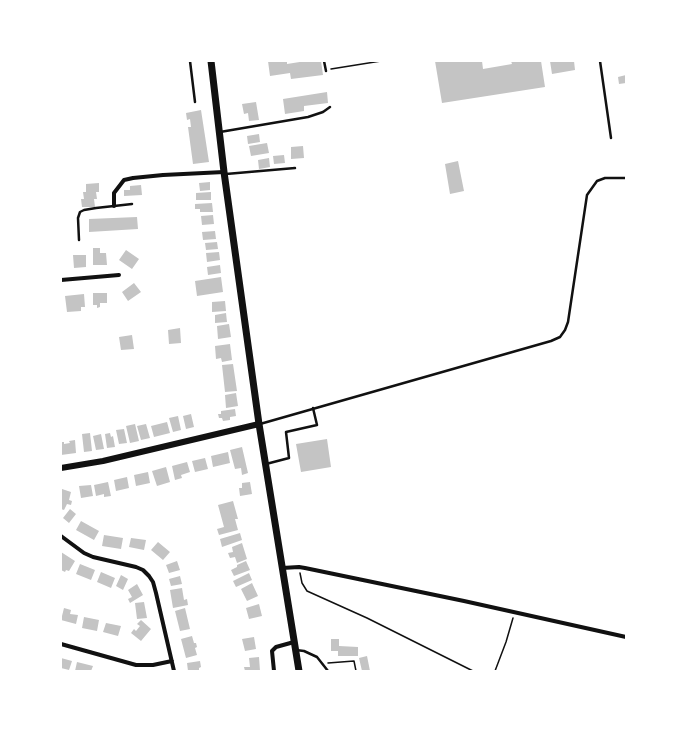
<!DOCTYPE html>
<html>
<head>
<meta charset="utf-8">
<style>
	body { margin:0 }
	#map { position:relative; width:687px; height:732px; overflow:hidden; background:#fff; font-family:Roboto,sans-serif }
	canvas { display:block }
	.frame { position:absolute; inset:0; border:62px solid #fff; pointer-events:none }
</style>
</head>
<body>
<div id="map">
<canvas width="687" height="732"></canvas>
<div class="frame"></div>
</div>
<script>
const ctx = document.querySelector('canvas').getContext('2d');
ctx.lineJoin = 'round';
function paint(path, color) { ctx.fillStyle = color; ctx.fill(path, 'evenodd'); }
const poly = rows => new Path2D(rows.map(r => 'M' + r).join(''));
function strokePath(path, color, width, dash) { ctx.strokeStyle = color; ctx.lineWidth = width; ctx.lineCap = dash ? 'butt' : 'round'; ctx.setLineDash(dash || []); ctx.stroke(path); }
const building = poly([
	[268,61,287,61,287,64,306,61,321,61,323,75,291,79,290,73,270,76],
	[435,61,482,61,483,69,512,64,511,61,541,61,545,87,442,103],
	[550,61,574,61,575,70,552,74],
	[626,75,626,83,619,84,618,77],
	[327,92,328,103,304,106,304,111,285,114,283,99],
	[256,102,259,120,249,121,248,113,244,114,242,104],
	[201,110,209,162,193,164,188,127,191,127,190,119,187,120,186,113],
	[259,134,260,142,248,144,247,136],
	[267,143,269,153,251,156,249,146],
	[303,146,304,158,291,159,291,147],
	[284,155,285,163,274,164,273,156],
	[269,158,270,167,259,169,258,160],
	[458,161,464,191,450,194,445,164],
	[210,182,210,190,200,191,199,183],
	[99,183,99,192,96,192,97,199,94,199,95,207,82,207,81,199,84,199,83,192,86,192,86,184],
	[141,185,142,195,124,196,124,190,130,190,130,186],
	[211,192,211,200,196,200,196,193],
	[212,203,213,212,200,212,200,209,195,209,195,204],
	[213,215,214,224,202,225,201,216],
	[137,217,138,229,89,232,89,219],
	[215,231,216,239,203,240,202,232],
	[217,242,218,249,206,250,205,243],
	[93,248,100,248,100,253,106,253,107,265,93,265],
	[126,250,139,259,132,269,119,260],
	[219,252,220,260,207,262,206,253],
	[73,255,86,255,86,267,74,268],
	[220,265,221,273,208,275,207,267],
	[221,277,223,292,197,296,195,281],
	[134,283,141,292,128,301,122,292],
	[93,293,107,293,107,303,100,303,100,307,97,308,97,305,93,305],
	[84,294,85,307,81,307,81,311,67,312,65,296],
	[225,301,226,311,212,312,212,302],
	[226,313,227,322,215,323,215,315],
	[229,324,231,337,218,339,217,326],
	[180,328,181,343,169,344,168,330],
	[132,335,134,349,121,350,119,337],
	[230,344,232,360,222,362,221,358,216,359,215,346],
	[233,364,237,391,225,392,222,365],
	[236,393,238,406,226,408,225,395],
	[235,409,236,416,230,417,230,420,223,421,222,418,219,418,218,414,221,414,221,411],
	[191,414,194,427,186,429,183,416],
	[178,416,181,430,173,432,169,418],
	[167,422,170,433,154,437,151,426],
	[135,424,139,441,130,443,126,426],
	[146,424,150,438,141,440,137,426],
	[124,429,127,443,119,444,116,430],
	[90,433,92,451,84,452,82,434],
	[110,433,111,437,113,436,115,447,107,448,105,434],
	[101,434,104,449,96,450,93,436],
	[327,439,331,467,301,472,296,444],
	[75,440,76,453,61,455,61,442,64,442,64,444,70,443,69,441],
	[242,447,248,473,242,475,241,468,235,469,230,450],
	[228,452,230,463,213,467,211,456],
	[205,458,208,469,195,472,192,461],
	[187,462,190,472,181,475,182,478,175,480,172,466],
	[166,467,170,482,157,486,152,471],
	[148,472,150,483,136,486,134,475],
	[127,477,129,488,116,491,114,480],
	[108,482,111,496,104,497,104,494,96,496,94,485],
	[250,482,252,494,240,496,239,488,242,488,242,483],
	[91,485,93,496,81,498,79,486],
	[62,489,71,492,69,500,72,501,71,505,67,504,64,510,61,509],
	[233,501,238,519,235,519,238,530,219,535,217,529,224,527,218,505],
	[70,509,76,514,69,523,63,518],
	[81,521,99,531,94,540,76,530],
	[240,533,242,540,222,547,220,539],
	[104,535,123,538,121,549,102,546],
	[131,538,146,540,144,550,129,547],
	[158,542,170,552,163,560,151,550],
	[242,543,247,559,237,563,235,557,230,558,228,553,233,552,232,547],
	[61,552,75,561,69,571,66,570,65,572,61,570,62,567,61,566],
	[177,561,180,570,169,573,166,565],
	[246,561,250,570,234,576,231,570,237,567,237,565],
	[80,564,95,570,91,580,76,574],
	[101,572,115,578,111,588,97,582],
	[249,573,252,580,236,587,233,581],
	[121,575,128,579,123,590,116,586],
	[180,576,182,584,171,586,169,579],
	[252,583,258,596,247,601,241,589],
	[137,584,143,595,130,603,128,599,132,597,128,590],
	[182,588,184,600,187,599,188,605,173,608,170,590],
	[144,602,147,618,137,619,135,603],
	[259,604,262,616,249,619,246,608],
	[64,608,71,610,70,614,78,615,76,624,61,620],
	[185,608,190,629,180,631,175,611],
	[84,617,99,620,97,631,82,628],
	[141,620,151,629,141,641,131,633,134,629,136,631,140,626,137,624],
	[106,623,121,626,118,636,103,632],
	[192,636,194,643,196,643,197,647,195,648,197,655,186,658,181,639],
	[254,637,256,649,245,651,242,639],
	[331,639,339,639,339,646,358,647,358,656,338,656,338,651,331,651],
	[367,656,370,671,362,671,359,658],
	[259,657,260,671,245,671,244,667,250,667,249,658],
	[61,658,72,661,69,670,61,668],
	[200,661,201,667,199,668,199,671,188,671,187,663],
	[77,662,93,666,91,671,75,671]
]);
const path = poly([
	[331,69,381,61],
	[300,573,302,583,307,591,367,618,473,671],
	[328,663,354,661,356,671],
	[495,671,506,642,513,618]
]);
const service = poly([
	[190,61,195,102],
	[324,61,326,71],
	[600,61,611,138],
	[220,132,308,117,323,112,330,107],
	[226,174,295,168],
	[79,240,78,218,80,212,84,210,96,208,132,204],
	[260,424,551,341,560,337,565,330,568,322,587,195,597,181,605,178,626,178],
	[266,464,289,458,286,432,317,425,313,408],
	[296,650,304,651,317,657,328,671]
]);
const minor = poly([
	[114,206,114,193,124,180,133,178,163,175,224,172],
	[61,280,119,275],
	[61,536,84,553,93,557,136,567,143,570,149,576,153,582,156,593,174,671],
	[282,568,299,567,305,568,464,601,626,637],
	[61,644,136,665,153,665,172,661],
	[274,671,272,651,276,647,294,642]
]);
const secondary = poly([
	[61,468,103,461,259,424]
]);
const primary = poly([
	[211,61,224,172,259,424,299,671]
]);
paint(building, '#c4c4c4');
strokePath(path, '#111', 1.5);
strokePath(service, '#111', 2.5);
strokePath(minor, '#111', 4);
strokePath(secondary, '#111', 6);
strokePath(primary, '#111', 7);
</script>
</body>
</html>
